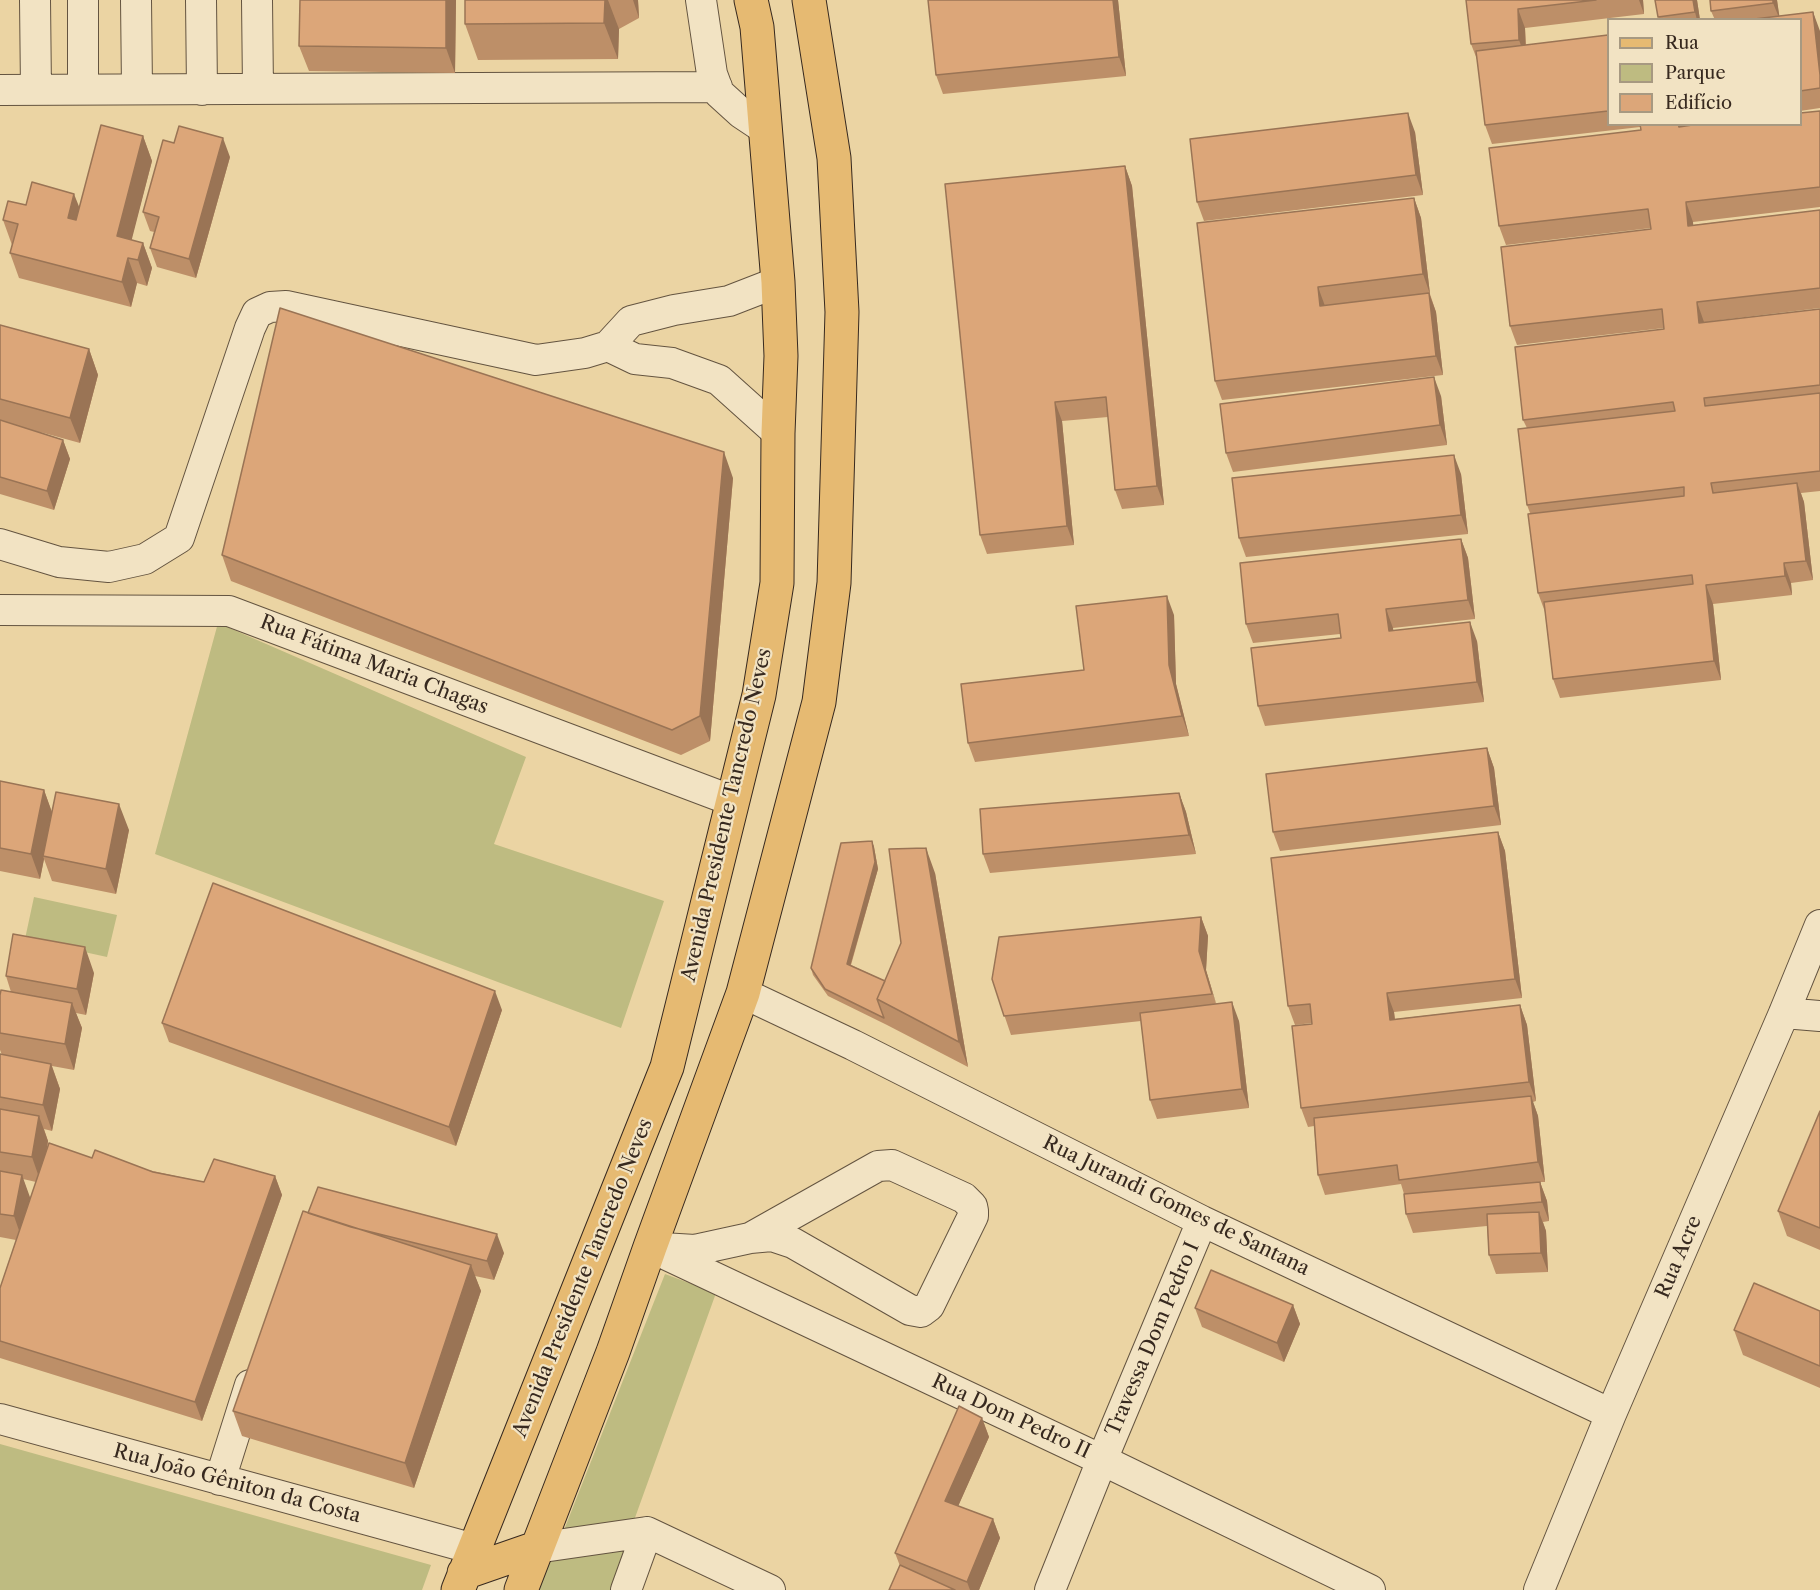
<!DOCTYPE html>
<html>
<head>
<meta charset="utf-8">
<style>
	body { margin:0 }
	#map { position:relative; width:1820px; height:1590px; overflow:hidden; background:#ebd4a3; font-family:"Libre Caslon Text",serif }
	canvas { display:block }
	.legend { position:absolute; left:1607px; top:18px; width:195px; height:108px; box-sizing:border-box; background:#f2e3c3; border:2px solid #a79981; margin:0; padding:8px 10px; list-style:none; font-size:18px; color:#37291f }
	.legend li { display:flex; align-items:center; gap:12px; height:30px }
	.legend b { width:30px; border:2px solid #a79981 }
</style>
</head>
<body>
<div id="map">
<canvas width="1820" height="1590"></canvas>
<ul class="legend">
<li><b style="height:8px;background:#e6ba72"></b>Rua</li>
<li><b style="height:16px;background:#bebb81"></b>Parque</li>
<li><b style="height:16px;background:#dca679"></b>Edifício</li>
</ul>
</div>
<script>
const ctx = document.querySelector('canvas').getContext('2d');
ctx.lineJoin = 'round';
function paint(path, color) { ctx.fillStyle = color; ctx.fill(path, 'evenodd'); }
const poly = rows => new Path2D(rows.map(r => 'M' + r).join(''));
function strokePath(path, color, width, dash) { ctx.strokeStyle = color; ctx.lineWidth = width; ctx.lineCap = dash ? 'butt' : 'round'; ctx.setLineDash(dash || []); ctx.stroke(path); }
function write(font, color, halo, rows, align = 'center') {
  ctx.font = font + ' "Libre Caslon Text",serif'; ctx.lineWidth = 4.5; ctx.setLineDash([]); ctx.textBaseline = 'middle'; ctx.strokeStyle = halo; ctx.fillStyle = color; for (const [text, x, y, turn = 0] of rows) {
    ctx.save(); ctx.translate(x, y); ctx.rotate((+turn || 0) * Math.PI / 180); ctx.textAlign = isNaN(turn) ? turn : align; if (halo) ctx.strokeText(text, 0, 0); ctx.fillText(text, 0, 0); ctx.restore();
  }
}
const green = poly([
	[218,623,526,757,494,844,664,901,621,1028,155,854],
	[34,897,117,915,107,957,25,939],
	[665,1274,716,1293,632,1526,562,1535],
	[0,1444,431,1565,422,1590,0,1590],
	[630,1541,613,1590,539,1590,553,1553]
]);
const minor = poly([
	[35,0,36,90],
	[83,0,83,89],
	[136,0,137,88],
	[201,0,202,90],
	[257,0,258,89],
	[701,0,712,74,719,93,741,113,765,129],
	[0,90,717,87],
	[608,346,635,359,672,363,719,380,778,433],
	[0,544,59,562,109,567,145,559,179,538,250,328,257,313,270,307,286,306,536,360,585,353,608,346,631,321,674,310,729,301,778,282],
	[0,610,229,611,733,801],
	[743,993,853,1045,1202,1221,1611,1414],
	[1784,1013,1820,1016],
	[650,1247,1102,1460,1370,1590],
	[662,1248,695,1250,750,1238,772,1236,793,1243,910,1310,921,1312,929,1306,973,1216,973,1211,972,1206,964,1198,892,1165,878,1166,750,1238],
	[0,1419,474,1549],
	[220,1480,250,1385],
	[536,1548,647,1532,770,1590],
	[626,1590,647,1532],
	[1050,1590,1102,1460,1202,1221],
	[1539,1590,1611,1414,1784,1013,1820,925]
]);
const major = poly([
	[464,1573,536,1548],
	[458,1590,667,1067,759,695,777,583,778,433,781,356,778,282,757,27,751,0],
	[521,1590,613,1352,650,1247,743,993,819,702,834,583,842,312,834,158,809,0]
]);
const wall = poly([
	[456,0,455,73,309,71,299,46],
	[465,0,638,0,639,18,619,29,618,59,478,60,465,24],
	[1118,0,1126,76,943,94,936,75],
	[1466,0,1643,0,1644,14,1525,28,1526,45,1608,35,1608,124,1683,124,1683,126,1820,111,1820,207,1693,222,1693,225,1820,210,1820,308,1704,322,1820,309,1820,491,1801,493,1804,502,1813,580,1791,583,1792,595,1713,604,1721,680,1560,698,1553,679,1545,612,1538,593,1530,513,1527,505,1527,428,1523,420,1664,328,1517,345,1510,326,1651,228,1506,245,1499,226,1641,130,1640,127,1492,144,1485,125,1478,62,1471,44],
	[1655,0,1697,0,1700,20,1659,20],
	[1710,0,1777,0,1779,16,1813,12,1820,35,1820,108,1800,111,1800,20,1715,20,1711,11],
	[1415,132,1423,195,1204,221,1197,202],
	[143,136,152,161,131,240,143,243,152,268,147,286,137,283,131,307,19,278,10,253,12,245,3,220,26,205,80,208],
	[230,157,196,278,157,267,150,248,154,232,150,231,143,212],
	[1125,166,1132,186,1164,505,1122,509,1115,490,1108,417,1062,421,1074,545,987,554,980,535],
	[1414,198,1421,218,1430,294,1436,312,1443,375,1222,400,1215,381],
	[0,325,89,349,98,375,80,443,40,432,63,440,70,459,54,510,0,494],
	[1441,396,1447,445,1233,472,1226,453],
	[1461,474,1468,534,1246,557,1239,538],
	[733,478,710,741,681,755,231,581,222,555],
	[1461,539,1468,558,1475,619,1393,628,1393,630,1477,641,1484,702,1265,726,1258,706,1341,638,1340,634,1253,643,1246,624],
	[1174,615,1176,684,1189,736,975,762,968,743,1084,670],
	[1487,748,1494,768,1501,825,1280,851,1273,832],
	[0,781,44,790,52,813,129,830,116,894,52,881,44,859,40,879,0,871],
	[1179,793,1186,812,1196,854,990,873,983,854],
	[1498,832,1505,851,1522,998,1394,1012,1395,1019,1520,1005,1527,1025,1536,1101,1533,1102,1538,1116,1545,1182,1540,1182,1547,1201,1549,1221,1543,1222,1546,1231,1548,1272,1496,1274,1489,1255,1487,1226,1413,1233,1406,1214,1404,1194,1401,1184,1325,1195,1318,1175,1314,1126,1308,1127,1301,1108,1312,1023,1295,1025,1288,1006],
	[872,841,874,847,878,869,851,965,885,981,935,873,968,1067,887,1025,828,996,813,975,811,968],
	[1201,917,1208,936,1206,970,1216,1004,1239,1021,1249,1108,1157,1119,1150,1100,1141,1021,1011,1035,992,979],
	[94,973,86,1015,76,1013,82,1028,74,1070,52,1066,60,1089,52,1131,44,1129,48,1141,47,1150,92,1158,204,1182,275,1176,282,1195,202,1421,0,1358,0,1288,16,1240,0,1237,0,1054,2,1055,0,1050,0,995,11,992,6,976],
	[23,1179,36,1182,30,1199],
	[502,1010,456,1146,169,1042,162,1023],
	[1820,1111,1820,1250,1787,1236,1778,1211],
	[308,1213,504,1253,494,1280,475,1276,481,1291,414,1488,242,1436,233,1411],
	[1293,1305,1300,1324,1284,1362,1202,1327,1195,1308],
	[1820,1311,1820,1388,1743,1355,1734,1330],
	[982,1418,989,1437,958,1506,993,1519,1000,1538,979,1590,889,1590,900,1566,895,1553]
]);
const shadedWall = poly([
	[446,0,456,0,455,73,446,48],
	[605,0,608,0,619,29,618,59,604,23],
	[633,0,638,0,639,18],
	[1113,0,1118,0,1126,76,1119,57],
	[1639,0,1643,0,1644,14],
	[1693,0,1697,0,1700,20,1697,20,1695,12],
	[1773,0,1777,0,1780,20,1773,3],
	[1518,9,1525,28,1526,59,1519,40],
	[1813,12,1820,31,1820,75],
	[1408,113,1415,132,1423,195,1416,175],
	[143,136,152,161,126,262,117,236],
	[223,138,230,157,196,278,189,259],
	[1125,166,1132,186,1164,505,1157,486],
	[74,194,84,219,77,243,68,218],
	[1414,198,1421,218,1430,294,1423,274],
	[1686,202,1693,222,1695,245,1688,226],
	[143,243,152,268,147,286,138,260],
	[128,258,137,283,131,307,122,282],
	[1318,287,1325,306,1320,306],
	[1429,293,1436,312,1443,375,1436,356],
	[1697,302,1704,322,1699,323],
	[89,349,98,375,80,443,70,418],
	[1434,377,1441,396,1447,445,1440,425],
	[1055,402,1062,421,1074,545,1067,526],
	[63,440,70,459,54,510,47,491],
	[724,452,733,478,710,741,700,716],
	[1454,455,1461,474,1468,534,1461,515],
	[1797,483,1804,502,1813,580,1806,561],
	[1461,539,1468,558,1475,619,1468,600],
	[1784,563,1791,583,1792,595,1785,576],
	[1706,585,1713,604,1721,680,1714,661],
	[1167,596,1174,615,1176,684,1189,736,1182,716,1169,665],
	[1386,609,1393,628,1396,650,1389,631],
	[1470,622,1477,641,1484,702,1477,682],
	[1487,748,1494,768,1501,825,1494,806],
	[44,790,53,815,43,856,44,859,40,879,31,854],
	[1179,793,1186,812,1196,854,1189,835],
	[119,804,129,830,116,894,106,869],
	[1498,832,1505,851,1522,998,1515,979],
	[872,841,874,847,878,869,849,970,847,964],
	[926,848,935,873,968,1067,959,1042],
	[1201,917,1208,936,1206,970,1219,1013,1199,951],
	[85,947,94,973,86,1015,77,989],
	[495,991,502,1010,456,1146,449,1127],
	[1387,993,1394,1012,1397,1039,1390,1020],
	[1232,1002,1239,1021,1249,1108,1242,1089],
	[72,1003,82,1028,74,1070,65,1044],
	[1520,1005,1527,1025,1536,1101,1529,1082],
	[51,1064,60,1089,52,1131,43,1105],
	[1531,1096,1538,1116,1545,1182,1538,1162],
	[39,1116,48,1141,41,1183,32,1157],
	[22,1175,31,1200,23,1242,14,1216],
	[275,1176,282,1195,202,1421,195,1402],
	[1540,1182,1547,1201,1549,1221,1542,1202],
	[1539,1212,1546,1231,1548,1272,1541,1253],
	[497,1234,504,1253,494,1280,487,1261],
	[471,1265,481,1291,414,1488,405,1463],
	[1293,1305,1300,1324,1284,1362,1277,1343],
	[982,1418,989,1437,952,1520,945,1501],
	[993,1519,1000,1538,979,1590,970,1590,967,1582]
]);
const building = poly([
	[300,0,446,0,446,48,299,46,300,0],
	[465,0,605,0,604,23,465,24,465,0],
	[928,0,1113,0,1119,57,936,75,928,0],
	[1466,0,1596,0,1518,9,1519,40,1471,44,1466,0],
	[1655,0,1693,0,1695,12,1658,17,1655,0],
	[1710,0,1773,0,1773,3,1711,11,1710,0],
	[1813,12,1820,75,1820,88,1800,91,1800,20,1746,20,1813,12],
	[1608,35,1608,111,1485,125,1476,51,1608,35],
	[1820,111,1820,187,1686,202,1688,226,1820,210,1820,288,1697,302,1699,323,1820,309,1820,385,1704,398,1705,406,1820,393,1820,471,1711,483,1713,493,1797,483,1806,561,1784,563,1785,576,1706,585,1714,661,1553,679,1544,602,1693,584,1692,575,1538,593,1528,514,1684,496,1684,487,1527,505,1518,429,1675,411,1673,402,1523,420,1515,347,1664,329,1662,309,1510,326,1501,247,1651,229,1648,209,1499,226,1489,148,1641,130,1640,124,1678,124,1679,127,1699,124,1800,124,1800,113,1820,111],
	[1408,113,1416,175,1197,202,1190,139,1408,113],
	[101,125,143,136,117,236,143,243,138,260,128,258,122,282,10,253,18,224,3,220,8,201,26,205,32,182,74,194,68,218,76,220,101,125],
	[179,126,223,138,189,259,150,248,159,217,143,212,163,140,174,143,179,126],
	[1125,166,1157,486,1115,490,1106,397,1055,402,1067,526,980,535,945,184,1125,166],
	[1414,198,1423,274,1318,287,1320,306,1429,293,1436,356,1215,381,1197,223,1414,198],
	[280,308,724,452,700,716,672,730,222,555,280,308],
	[0,325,89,349,70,418,0,399,0,325],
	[1434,377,1440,425,1226,453,1220,404,1434,377],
	[0,420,63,440,47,491,0,477,0,420],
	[1454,455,1461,515,1239,538,1232,478,1454,455],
	[1461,539,1468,600,1386,609,1389,631,1470,622,1477,682,1258,706,1251,648,1341,638,1338,614,1246,624,1240,563,1461,539],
	[1167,596,1169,665,1182,716,968,743,961,684,1084,670,1076,606,1167,596],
	[1487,748,1494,806,1273,832,1266,774,1487,748],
	[0,781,44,790,31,854,0,848,0,781],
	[56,792,119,804,106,869,43,856,56,792],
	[1179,793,1189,835,983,854,980,809,1179,793],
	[1498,832,1515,979,1387,993,1390,1020,1520,1005,1529,1082,1301,1108,1292,1026,1312,1024,1310,1004,1288,1006,1271,858,1498,832],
	[872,841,875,862,847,964,885,981,877,999,884,1018,825,989,811,968,841,843,872,841],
	[926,848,959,1042,877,999,901,943,889,849,926,848],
	[213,883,495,991,449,1127,162,1023,213,883],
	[1201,917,1199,951,1212,994,1004,1016,992,979,999,937,1201,917],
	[13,934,85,947,77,989,6,976,13,934],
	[1,990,72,1003,65,1044,0,1033,0,995,1,990],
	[1232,1002,1242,1089,1150,1100,1140,1013,1232,1002],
	[0,1054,51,1064,43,1105,0,1097,0,1054],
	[1531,1096,1538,1162,1399,1180,1397,1165,1318,1175,1314,1118,1531,1096],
	[0,1109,39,1116,32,1157,0,1152,0,1109],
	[1820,1111,1820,1228,1778,1211,1820,1111],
	[49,1143,92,1158,95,1150,153,1172,204,1182,214,1159,275,1176,195,1402,0,1341,0,1288,49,1143],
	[0,1171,22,1175,14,1216,0,1214,0,1171],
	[1540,1182,1542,1202,1406,1214,1404,1194,1540,1182],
	[318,1187,497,1234,487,1261,351,1227,308,1213,318,1187],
	[303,1211,471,1265,405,1463,233,1411,303,1211],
	[1539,1212,1541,1253,1489,1255,1487,1214,1539,1212],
	[1211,1270,1293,1305,1277,1343,1195,1308,1211,1270],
	[1754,1283,1820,1311,1820,1366,1734,1330,1754,1283],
	[959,1406,982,1418,945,1501,993,1519,967,1582,895,1553,959,1406],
	[900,1565,955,1590,889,1590,900,1565]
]);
const streetNames = [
	["Rua Fátima Maria Chagas",374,665,21],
	["Avenida Presidente Tancredo Neves",727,815,-77],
	["Rua Jurandi Gomes de Santana",1176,1206,26],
	["Rua Acre",1679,1257,-67],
	["Avenida Presidente Tancredo Neves",583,1278,-68],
	["Travessa Dom Pedro I",1153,1339,-67],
	["Rua Dom Pedro II",1011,1417,25],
	["Rua João Gêniton da Costa",237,1484,15]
];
paint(green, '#bebb81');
strokePath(minor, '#645440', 32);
strokePath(major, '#37291f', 35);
strokePath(minor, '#f2e3c3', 30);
strokePath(major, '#e6ba72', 33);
paint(wall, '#bd8f68');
paint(shadedWall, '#9a7455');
paint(building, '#dca679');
strokePath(building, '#9a7455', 1.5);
write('20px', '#37291f', '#f2e3c3', streetNames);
</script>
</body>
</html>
